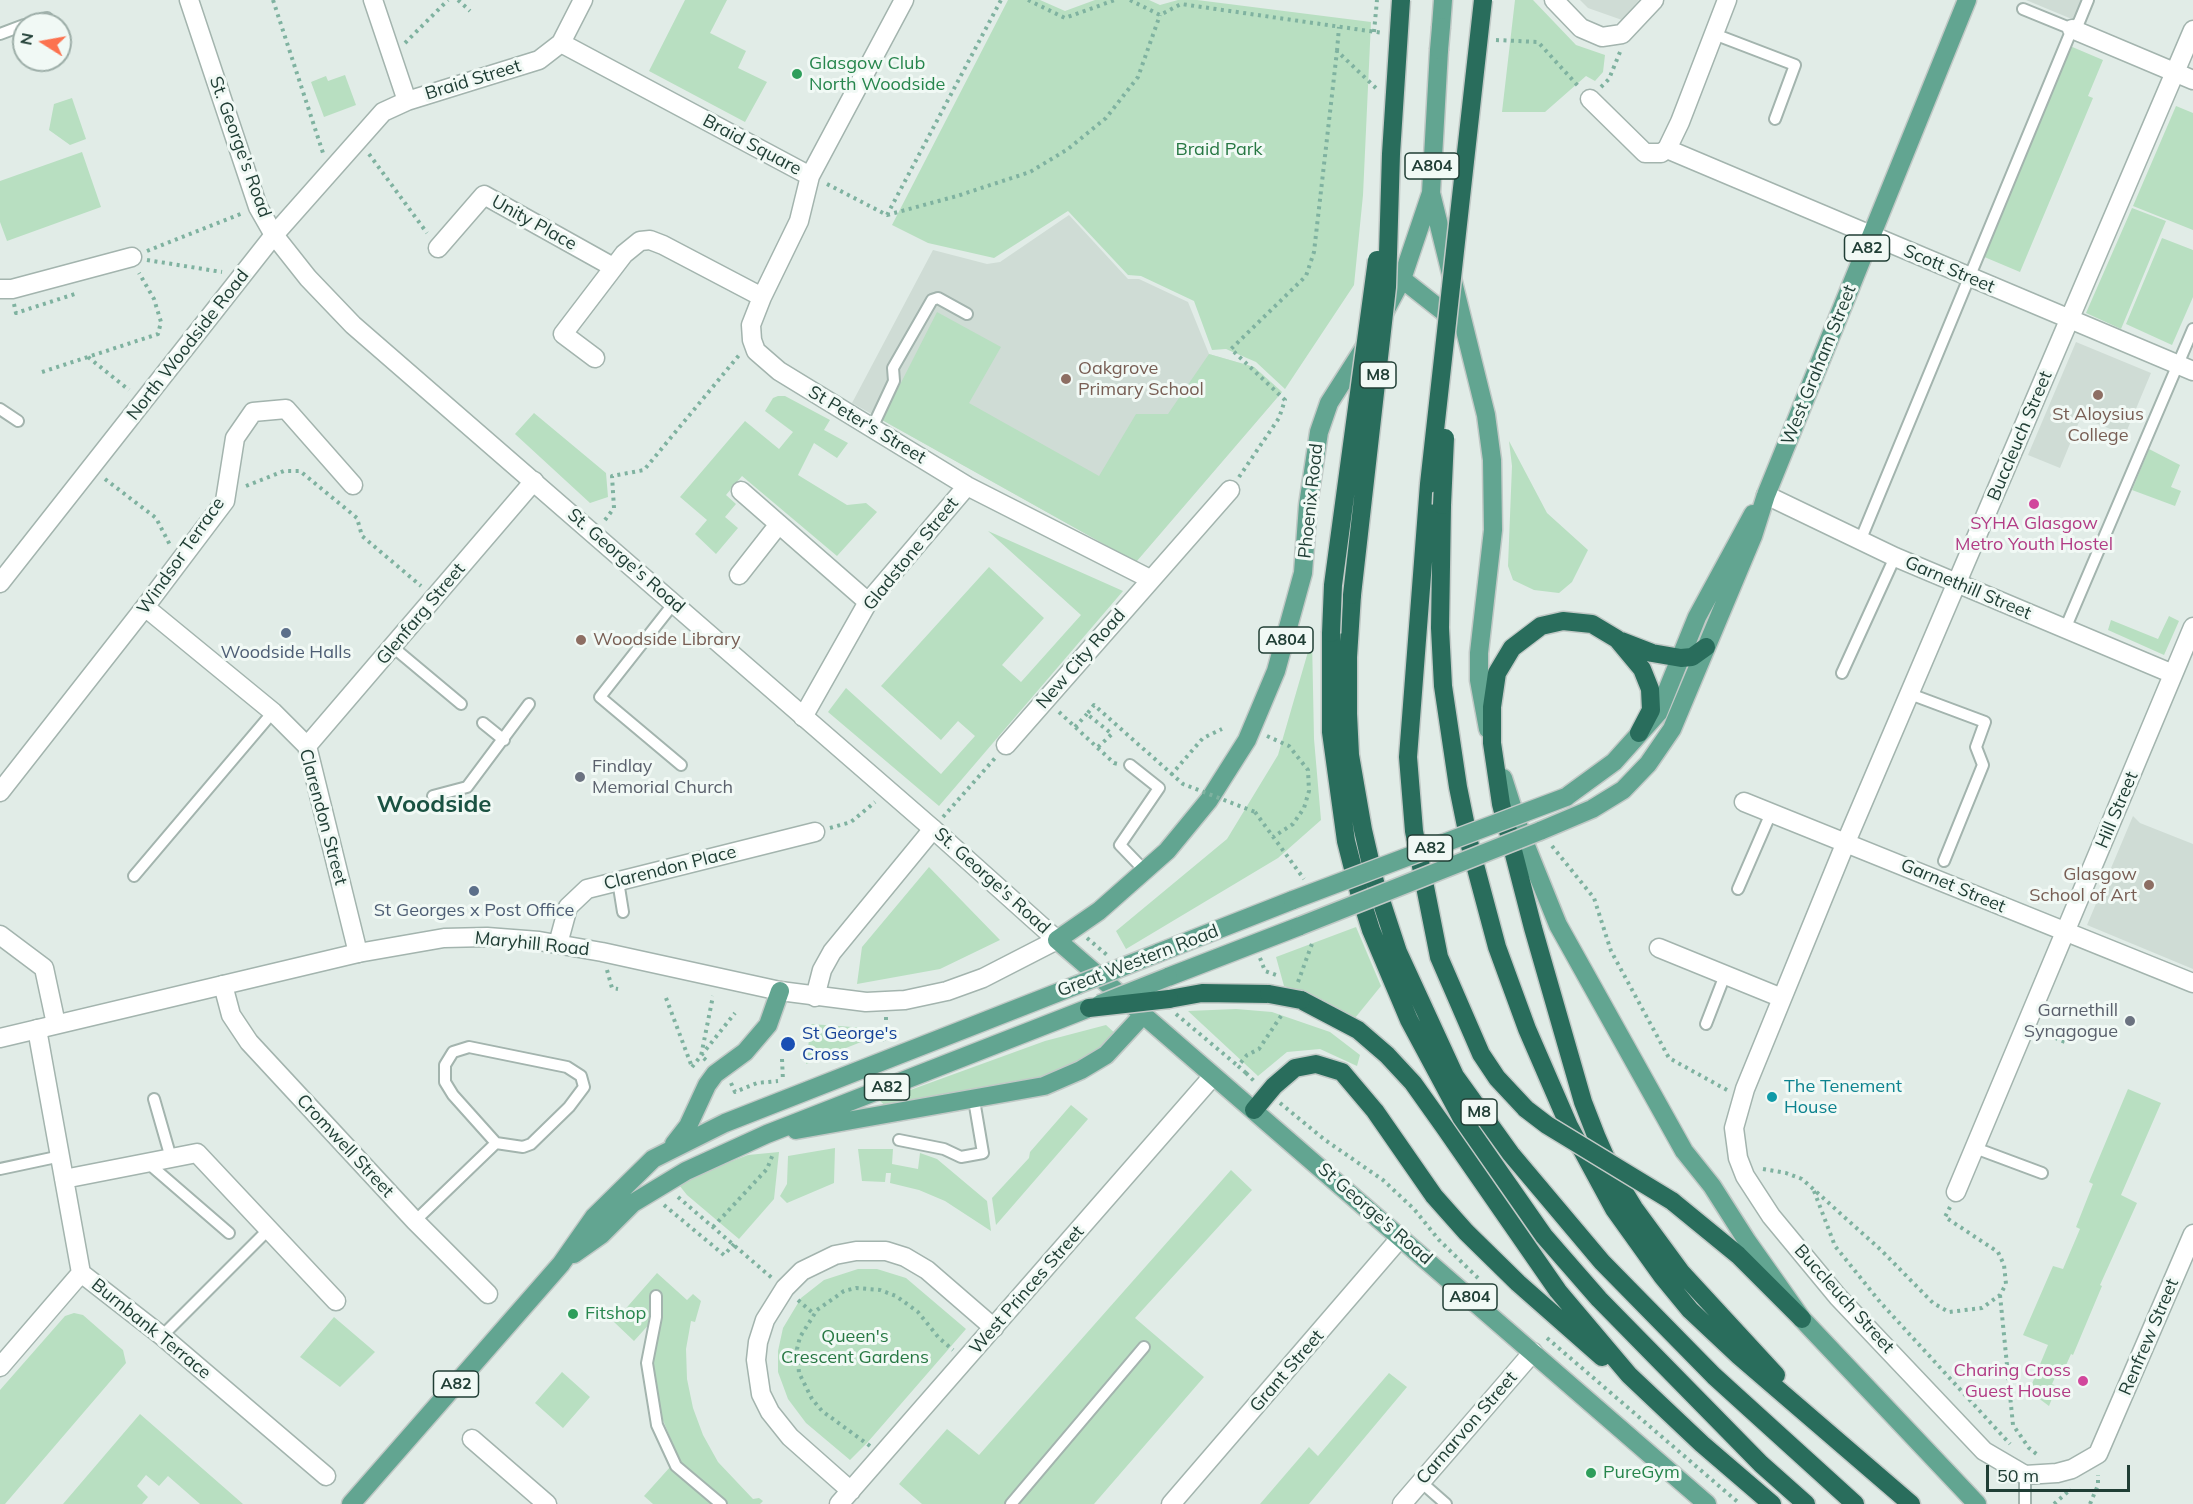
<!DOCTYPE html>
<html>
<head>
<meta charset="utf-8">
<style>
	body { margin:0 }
	#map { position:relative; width:2193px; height:1504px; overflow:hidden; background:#e1ece7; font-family:Mulish,sans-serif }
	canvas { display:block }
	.north { position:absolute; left:12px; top:12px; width:60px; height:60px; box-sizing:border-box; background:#f1f9f5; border:2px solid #9daea8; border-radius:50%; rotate:281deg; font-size:16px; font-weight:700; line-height:24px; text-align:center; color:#203e35 }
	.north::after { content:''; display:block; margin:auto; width:21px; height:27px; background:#fc724f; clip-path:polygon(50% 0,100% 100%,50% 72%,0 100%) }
	.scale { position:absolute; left:1986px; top:1465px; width:144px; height:27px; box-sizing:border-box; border:3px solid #203e35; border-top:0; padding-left:8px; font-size:18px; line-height:21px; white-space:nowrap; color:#203e35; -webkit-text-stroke:4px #f1f9f5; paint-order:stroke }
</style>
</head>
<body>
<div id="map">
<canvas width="2193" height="1504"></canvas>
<div class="north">N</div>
<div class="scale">50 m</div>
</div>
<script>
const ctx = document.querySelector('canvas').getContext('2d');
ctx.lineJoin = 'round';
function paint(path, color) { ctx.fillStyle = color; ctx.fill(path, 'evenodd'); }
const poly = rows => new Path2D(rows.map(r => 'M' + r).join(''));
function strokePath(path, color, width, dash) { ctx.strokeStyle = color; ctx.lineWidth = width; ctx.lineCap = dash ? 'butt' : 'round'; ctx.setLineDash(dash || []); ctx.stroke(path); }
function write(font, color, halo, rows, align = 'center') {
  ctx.font = font + ' Mulish,sans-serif'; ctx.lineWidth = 6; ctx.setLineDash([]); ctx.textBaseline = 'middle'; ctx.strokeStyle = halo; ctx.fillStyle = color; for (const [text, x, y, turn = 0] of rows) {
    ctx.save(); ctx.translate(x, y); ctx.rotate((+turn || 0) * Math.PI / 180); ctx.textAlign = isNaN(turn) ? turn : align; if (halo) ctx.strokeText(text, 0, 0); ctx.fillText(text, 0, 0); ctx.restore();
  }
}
const built = poly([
	[1580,0,1639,0,1622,20,1588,8],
	[2026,0,2088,0,2079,22],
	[1069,215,1128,279,1139,279,1188,302,1209,354,1254,367,1282,392,1136,562,852,403,933,250,987,264,1000,262],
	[2076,342,2151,373,2125,435,2081,417,2060,468,2028,455],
	[2133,816,2140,823,2193,844,2193,969,2087,925]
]);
const green = poly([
	[685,0,727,0,710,33,746,51,738,68,767,82,745,122,649,71],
	[1008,0,1040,0,1065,11,1095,0,1149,0,1160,5,1178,0,1197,0,1371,22,1363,195,1354,285,1285,389,1256,362,1226,349,1212,350,1194,301,1141,276,1128,275,1068,211,994,258,928,243,892,225],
	[1515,0,1533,0,1576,45,1605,55,1603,72,1595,81,1586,76,1545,112,1502,112],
	[2070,46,2103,60,2088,96,2093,98,2020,272,1982,256],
	[345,75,356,105,324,117,311,82,326,76,328,81],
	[72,98,86,139,70,145,49,130,54,104],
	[2176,106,2193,113,2193,230,2133,206],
	[82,152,101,207,7,241,0,222,0,181],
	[2132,208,2166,221,2121,329,2086,313],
	[2162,238,2193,250,2193,297,2172,345,2126,324],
	[937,312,1001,347,969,403,1099,476,1136,414,1168,414,1209,354,1254,367,1282,392,1136,562,882,420],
	[778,396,785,396,830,420,824,430,848,443,837,458,814,443,798,475,847,505,866,503,877,512,837,556,742,476,726,495,736,504,725,517,738,528,716,554,695,534,707,520,680,497,745,421,779,449,793,432,765,411,773,398],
	[534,413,606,473,608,497,590,503,515,434],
	[1509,441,1547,513,1588,550,1572,582,1559,593,1534,590,1513,580,1508,566,1512,466],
	[2149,449,2180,465,2171,487,2181,491,2175,506,2132,490],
	[988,531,1123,591,939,806,828,712,846,688,941,774,975,736,958,721,941,740,881,686,989,567,1044,618,1002,665,1021,682,1081,615],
	[2169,616,2179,621,2164,655,2108,630,2111,620,2158,639],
	[1312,638,1314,739,1321,820,1278,858,1126,949,1116,931,1227,839,1278,755],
	[929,867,1000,940,940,969,857,984,862,947],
	[1356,927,1381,986,1355,1018,1323,1000,1284,986,1276,957],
	[1236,1009,1272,1012,1330,1032,1360,1055,1357,1066,1320,1049,1287,1052,1258,1076,1188,1011],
	[811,1024,880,1029,881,1034,806,1064],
	[1106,1025,1117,1035,1095,1057,1045,1080,890,1110,880,1101,1045,1041],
	[2128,1089,2161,1103,2121,1195,2137,1203,2100,1285,2102,1286,2073,1355,2071,1354,2063,1372,2058,1371,2052,1384,2057,1386,2049,1406,2029,1391,2048,1345,2023,1335,2053,1266,2063,1269,2080,1229,2076,1227,2093,1184,2089,1182],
	[1071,1105,1088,1119,996,1225,992,1198,1029,1158,1030,1152],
	[835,1148,834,1183,787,1203,780,1196,787,1184,788,1156],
	[858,1149,893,1149,892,1164,918,1169,920,1153,937,1159,987,1201,991,1231,945,1201,919,1190,890,1183,891,1173,886,1173,885,1182,862,1181],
	[779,1152,774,1199,739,1239,687,1195,679,1185,698,1174,748,1155],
	[1231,1170,1252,1190,1135,1318,1204,1377,1094,1504,922,1504,899,1484,947,1429,979,1455],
	[858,1269,877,1269,906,1278,966,1329,867,1443,850,1460,806,1423,788,1399,778,1372,778,1351,783,1328,801,1298,824,1280],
	[657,1273,687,1300,693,1294,701,1301,695,1322,691,1321,686,1349,687,1379,693,1408,703,1435,718,1462,753,1499,759,1498,763,1501,760,1504,725,1504,682,1466,660,1413,653,1372,652,1358,661,1308,660,1294,652,1321,634,1341,614,1322],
	[74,1313,83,1315,123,1350,126,1363,5,1504,0,1504,0,1390,65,1316],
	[334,1317,375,1352,340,1387,300,1357],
	[562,1372,590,1397,563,1428,535,1403],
	[1389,1373,1407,1387,1309,1504,1260,1504,1309,1447,1318,1456],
	[140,1414,243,1504,200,1504,168,1476,159,1486,146,1475,137,1486,148,1497,142,1504,63,1504],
	[671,1466,714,1504,653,1504,644,1496]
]);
const path = poly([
	[273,0,323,153],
	[458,0,470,11],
	[1028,0,1065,18,1115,0],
	[1130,0,1160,15,1181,4,1383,33],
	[1374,32,1377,0],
	[1496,40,1538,42,1579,87],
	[405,43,448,0],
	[1337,51,1339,27],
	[1601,87,1609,79,1620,52],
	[369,154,427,233],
	[827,184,887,215,1001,0],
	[887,215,957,196,1030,172,1068,149,1106,118,1138,77,1160,15],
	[147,251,243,213],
	[147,260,222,272],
	[14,304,16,313,78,293],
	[88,357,129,390],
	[42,372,158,334,161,322,154,299,139,273],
	[1239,477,1279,418,1285,400,1231,349,1306,276,1314,252,1337,51,1378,90],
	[105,479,156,518,170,545],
	[246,486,284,471,300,471,357,518,362,536,421,586],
	[605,520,614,508,612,476,644,470,740,354],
	[1059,712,1114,763,1118,764],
	[1075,727,1087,714],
	[1267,736,1289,746,1308,770,1309,791,1304,808,1293,824,1273,837],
	[1171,775,1203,738,1222,729],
	[1255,812,1304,879],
	[943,817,996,757],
	[830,828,851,822,875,802],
	[1552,846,1594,898,1611,951,1669,1058,1727,1090],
	[1087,938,1107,955],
	[1260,958,1265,971,1279,976],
	[607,970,612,988,618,989],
	[1298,982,1313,941],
	[666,998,692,1067],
	[1176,1014,1238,1066],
	[2041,1032,2065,1042],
	[882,1040,886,1038,886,1017],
	[782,1059,783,1081],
	[706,1060,701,1056,713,996],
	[692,1067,735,1013],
	[1246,1073,1256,1083],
	[1246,1073,1238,1066,1247,1055,1259,1049,1283,1013],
	[731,1083,735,1092,757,1083,778,1081],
	[1280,1103,1325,1140,1383,1180,1414,1209,1439,1240,1478,1278],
	[1763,1169,1786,1173,1802,1179,1881,1250,1933,1303,1949,1312,1982,1308,2000,1295,2006,1284,2004,1265,1998,1252,1945,1217,1950,1207],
	[1814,1191,1835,1246,1880,1302,2010,1444],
	[678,1197,772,1278],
	[664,1205,724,1255,734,1244],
	[713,1227,767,1169,773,1154],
	[2000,1295,2013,1425,2029,1448,2039,1456],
	[798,1300,814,1314],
	[1547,1338,1740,1504],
	[870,1446,822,1411,812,1399,799,1373,797,1349,800,1337,817,1310,844,1291,856,1288,880,1290,896,1296,918,1312,939,1338,953,1350],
	[2054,1504,2071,1489],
	[2090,1504,2098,1485,2098,1475]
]);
const service = poly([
	[2023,9,2072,29],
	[28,24,47,18],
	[0,34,24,25],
	[1714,34,1795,65,1775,119],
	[0,409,18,421],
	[872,428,894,381,893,368,932,300,938,298,967,314],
	[1860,541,2072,29,2079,22,2088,0],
	[674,603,600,697,681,765],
	[2065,629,2193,329],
	[394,648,461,704],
	[1842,673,1895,557],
	[1910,694,1985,722,1976,747,1983,765,1944,861],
	[483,723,504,740],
	[1130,765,1159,788,1120,845,1145,871],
	[433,796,467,787,529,704],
	[134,876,273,712],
	[618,881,623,912],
	[1738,889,1771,813],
	[1706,1024,1725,975],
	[154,1099,171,1158],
	[899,1140,944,1149,961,1157,983,1153,974,1100],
	[1975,1148,2042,1173],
	[148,1163,229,1233],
	[0,1169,61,1156],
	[415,1221,496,1143,453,1095,445,1082,445,1065,453,1052,469,1047,567,1067,581,1076,584,1087,569,1107,531,1144,523,1147,496,1143],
	[656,1296,656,1317,647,1363,657,1425,676,1466,721,1504],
	[162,1336,268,1230],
	[1421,1482,1446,1504],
	[1011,1504,1144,1347],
	[2025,1504,2025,1475]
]);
const minor = poly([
	[373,0,407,101],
	[583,0,561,43,810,176,904,0],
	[1554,0,1581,28,1602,37,1622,34,1654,0],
	[2072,29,2193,80],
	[2193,30,1846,842,1745,1089,1734,1128,1738,1158,1745,1176,1771,1216,1838,1297,1984,1451,2025,1475,2057,1473,2072,1469,2098,1454,2193,1234],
	[1590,99,1645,153,1661,153,1667,149],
	[1667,149,2193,371],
	[1667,149,1680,122,1727,0],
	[810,176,799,221,762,297,751,325,752,340,756,351,779,371,967,486,1150,579],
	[438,248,484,195,613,267],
	[0,289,12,289,132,257],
	[595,358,563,334,624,254,640,241,650,240,663,245,762,297],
	[741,491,868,602],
	[1766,495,1895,557,2173,674],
	[739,575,779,524],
	[0,583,274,235,383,112,407,101,539,60,561,43],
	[145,607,273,712,307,746,358,953],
	[803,717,868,602,967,486],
	[1006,745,1230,490],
	[307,746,534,481],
	[0,792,145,607,225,501,235,438,253,412,286,409,353,485],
	[1744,802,2193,983],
	[0,935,44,968,56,1024],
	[558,944,568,907,587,889,815,832],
	[1659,948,1782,998],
	[223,985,231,1015,249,1042,415,1221,488,1294],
	[815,997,822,970,832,952,933,829],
	[37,1029,81,1273,162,1336,326,1476],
	[64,1179,197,1153,336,1301],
	[1956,1192,2193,627],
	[0,1367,81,1273],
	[472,1439,547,1504],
	[851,1491,790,1437,770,1412,761,1394,756,1360,758,1342,765,1320,785,1288,802,1271,835,1255,856,1251,886,1251,905,1257,927,1270,994,1328],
	[839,1504,1213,1076],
	[1171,1504,1401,1237],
	[1402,1504,1533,1352]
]);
const tertiary = poly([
	[0,1038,358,953,444,938,487,937,539,941,602,952,780,991,866,1002,905,1000,947,991,983,978,1057,940,933,829,353,325,308,278,274,235,258,207,189,0]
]);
const primary = poly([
	[1441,27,1443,0],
	[1431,193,1486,415,1492,460,1493,530,1479,653,1479,680,1488,729],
	[1402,279,1459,324],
	[1384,313,1402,279,1431,193,1439,50],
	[1366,345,1329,403,1319,432,1308,505,1303,573,1276,671,1247,740,1209,800,1167,851,1099,911,1057,940,1707,1504],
	[1503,778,1520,831,1558,925,1684,1151,1712,1186,1747,1241,1802,1319,1977,1504],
	[1566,797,1614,762,1658,713,1697,617,1753,514],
	[1540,831,1592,809,1623,790,1648,764,1672,729,1753,536,1766,495,1967,0],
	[1158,953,1293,900],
	[1168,977,1300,926],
	[796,1130,1044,1086,1081,1070,1106,1055,1143,1015],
	[674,1144,688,1126,707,1085,715,1074,745,1052,768,1025,780,991],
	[574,1254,601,1235,633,1203,686,1171,767,1134,1089,1008],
	[351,1504,561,1264,594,1217,653,1159,725,1123,1077,985]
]);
const motorway = poly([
	[1429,484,1408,757,1414,831,1439,957,1481,1054,1497,1078,1526,1109],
	[1442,505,1440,628,1443,686,1458,787,1470,846,1497,947,1527,1029,1569,1126,1614,1209,1662,1276,1690,1310,1739,1356,1911,1504],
	[1352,595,1348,657,1348,714,1350,755,1363,830,1375,882,1398,952,1455,1076,1511,1154,1602,1262,1714,1376,1855,1504],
	[1331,633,1331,732,1346,841,1359,892,1371,930,1409,1020,1461,1117,1544,1236,1599,1299,1761,1464,1806,1504],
	[1621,641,1652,653,1681,658,1692,657,1706,647],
	[1639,733,1651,710,1650,689,1642,669,1617,639,1592,624,1563,621,1541,626,1512,648,1497,673,1492,707,1492,743,1501,804,1533,928,1583,1102,1597,1138,1612,1172,1634,1208,1681,1272,1776,1375],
	[1169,999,1202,993,1269,994],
	[1301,1000,1358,1030,1387,1055,1413,1083,1445,1128,1558,1291,1629,1375,1702,1444,1772,1504],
	[1254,1110,1274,1086,1295,1068,1316,1064,1342,1072,1375,1111,1434,1196,1466,1232,1518,1283,1602,1357],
	[1672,1201,1738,1255,1802,1319]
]);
const pathBridge = poly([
	[1098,747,1112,734,1087,714,1094,705,1183,784,1255,812]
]);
const primaryBridge = poly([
	[1439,50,1441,27],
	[1293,900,1566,797],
	[1300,926,1540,831],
	[1077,985,1158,953],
	[1100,1004,1168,977]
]);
const motorwayBridge = poly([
	[1429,484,1483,0],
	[1442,505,1445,438],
	[1352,595,1387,287,1391,154,1401,0],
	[1331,633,1333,585,1377,260],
	[1269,994,1301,1000],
	[1089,1008,1169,999],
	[1526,1109,1547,1125,1672,1201]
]);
const markers = [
	[797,74,6,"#2e9e5b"],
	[1066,379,6,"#8d6e63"],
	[2098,395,6,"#8d6e63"],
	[2034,504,6,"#d1479c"],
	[286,633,6,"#5c6f8a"],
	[581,640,6,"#8d6e63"],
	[580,777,6,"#6b7280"],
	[2149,885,6,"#8d6e63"],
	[474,891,6,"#5c6f8a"],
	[2130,1021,6,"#6b7280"],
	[788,1044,8,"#1a4fb4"],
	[1772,1097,6,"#0f9aa8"],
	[573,1314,6,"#2e9e5b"],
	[2083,1381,6,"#d1479c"],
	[1591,1473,6,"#2e9e5b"]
];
const shields = [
	[1432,166,54],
	[1867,248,45],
	[1378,375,36],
	[1286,640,54],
	[1430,848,45],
	[887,1087,45],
	[1479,1112,36],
	[1470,1297,54],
	[456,1384,45]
];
const shieldNames = [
	["A804",1432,166],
	["A82",1867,248],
	["M8",1378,375],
	["A804",1286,640],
	["A82",1430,848],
	["A82",887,1087],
	["M8",1479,1112],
	["A804",1470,1297],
	["A82",456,1384]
];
const leisureNames = [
	["Glasgow Club",809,64],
	["North Woodside",809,85],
	["Fitshop",585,1314],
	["PureGym",1603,1473]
];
const streetNames = [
	["Braid Street",473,80,-17],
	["Braid Square",752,145,28],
	["St. George's Road",240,147,70],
	["Unity Place",534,223,29],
	["Scott Street",1949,269,23],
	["North Woodside Road",188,345,-52],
	["West Graham Street",1819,365,-68],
	["St Peter's Street",867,425,31],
	["Buccleuch Street",2020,436,-67],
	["Phoenix Road",1311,501,-84],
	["Gladstone Street",911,554,-51],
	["Windsor Terrace",181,556,-55],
	["St. George's Road",626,561,41],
	["Garnethill Street",1968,588,23],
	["Glenfarg Street",421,614,-50],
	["New City Road",1081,659,-49],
	["Hill Street",2117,810,-67],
	["Clarendon Street",323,817,75],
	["Clarendon Place",670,868,-14],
	["St. George's Road",992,881,42],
	["Garnet Street",1953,886,23],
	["Maryhill Road",532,944,6],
	["Great Western Road",1138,961,-21],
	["Cromwell Street",345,1146,47],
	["St George's Road",1375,1214,41],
	["West Princes Street",1027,1290,-49],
	["Buccleuch Street",1844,1299,48],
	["Burnbank Terrace",151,1329,39],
	["Renfrew Street",2149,1337,-67],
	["Grant Street",1287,1371,-49],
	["Carnarvon Street",1467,1428,-49]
];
const parkNames = [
	["Braid Park",1219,150],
	["Queen's",855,1337],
	["Crescent Gardens",855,1358]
];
const educationNames = [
	["Oakgrove",1078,369],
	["Primary School",1078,390],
	["St Aloysius",2098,415,"center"],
	["College",2098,436,"center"],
	["Woodside Library",593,640],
	["Glasgow",2137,875,"right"],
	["School of Art",2137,896,"right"]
];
const hotelNames = [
	["SYHA Glasgow",2034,524],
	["Metro Youth Hostel",2034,545],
	["Charing Cross",2071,1371,"right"],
	["Guest House",2071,1392,"right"]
];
const serviceNames = [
	["Woodside Halls",286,653],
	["St Georges x Post Office",474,911]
];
const worshipNames = [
	["Findlay",592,767],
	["Memorial Church",592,788],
	["Garnethill",2118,1011,"right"],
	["Synagogue",2118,1032,"right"]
];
const transitNames = [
	["St George's",802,1034],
	["Cross",802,1055]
];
const cultureNames = [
	["The Tenement",1784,1087],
	["House",1784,1108]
];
const districtNames = [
	["Woodside",434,805]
];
paint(built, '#cfdcd5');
paint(green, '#b8dfc1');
strokePath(service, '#a3b4ae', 14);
strokePath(minor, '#a3b4ae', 21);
strokePath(tertiary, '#a3b4ae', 21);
strokePath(primary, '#c1c9c6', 21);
strokePath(motorway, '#c1c9c6', 21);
strokePath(path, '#7fb2a0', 4, [3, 4.5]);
strokePath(service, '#fff', 10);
strokePath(minor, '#fff', 18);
strokePath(tertiary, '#fff', 18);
strokePath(primary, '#62a591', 18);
strokePath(motorway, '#296d5c', 18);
strokePath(primaryBridge, '#c1c9c6', 21, []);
strokePath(motorwayBridge, '#c1c9c6', 21, []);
strokePath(pathBridge, '#7fb2a0', 4, [3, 4.5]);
strokePath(primaryBridge, '#62a591', 18);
strokePath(motorwayBridge, '#296d5c', 18);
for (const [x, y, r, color] of markers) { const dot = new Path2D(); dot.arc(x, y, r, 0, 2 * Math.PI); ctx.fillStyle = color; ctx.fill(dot); strokePath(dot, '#f1f9f5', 2); }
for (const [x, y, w] of shields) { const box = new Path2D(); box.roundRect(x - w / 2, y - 13, w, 26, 4.5); ctx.fillStyle = '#f1f9f5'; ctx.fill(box); strokePath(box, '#203e35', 1.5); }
write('bold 16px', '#203e35', null, shieldNames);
write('18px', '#27864d', '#f1f9f5', leisureNames, 'left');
write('18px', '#203e35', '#f1f9f5', streetNames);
write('18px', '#277843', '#f1f9f5', parkNames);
write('18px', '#785e54', '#f1f9f5', educationNames, 'left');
write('18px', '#b23c85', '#f1f9f5', hotelNames);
write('18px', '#4e5e75', '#f1f9f5', serviceNames);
write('18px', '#5b616d', '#f1f9f5', worshipNames, 'left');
write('18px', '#164399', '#f1f9f5', transitNames, 'left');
write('18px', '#0d838f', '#f1f9f5', cultureNames, 'left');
write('bold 24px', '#1a5242', '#f1f9f5', districtNames);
</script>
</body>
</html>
